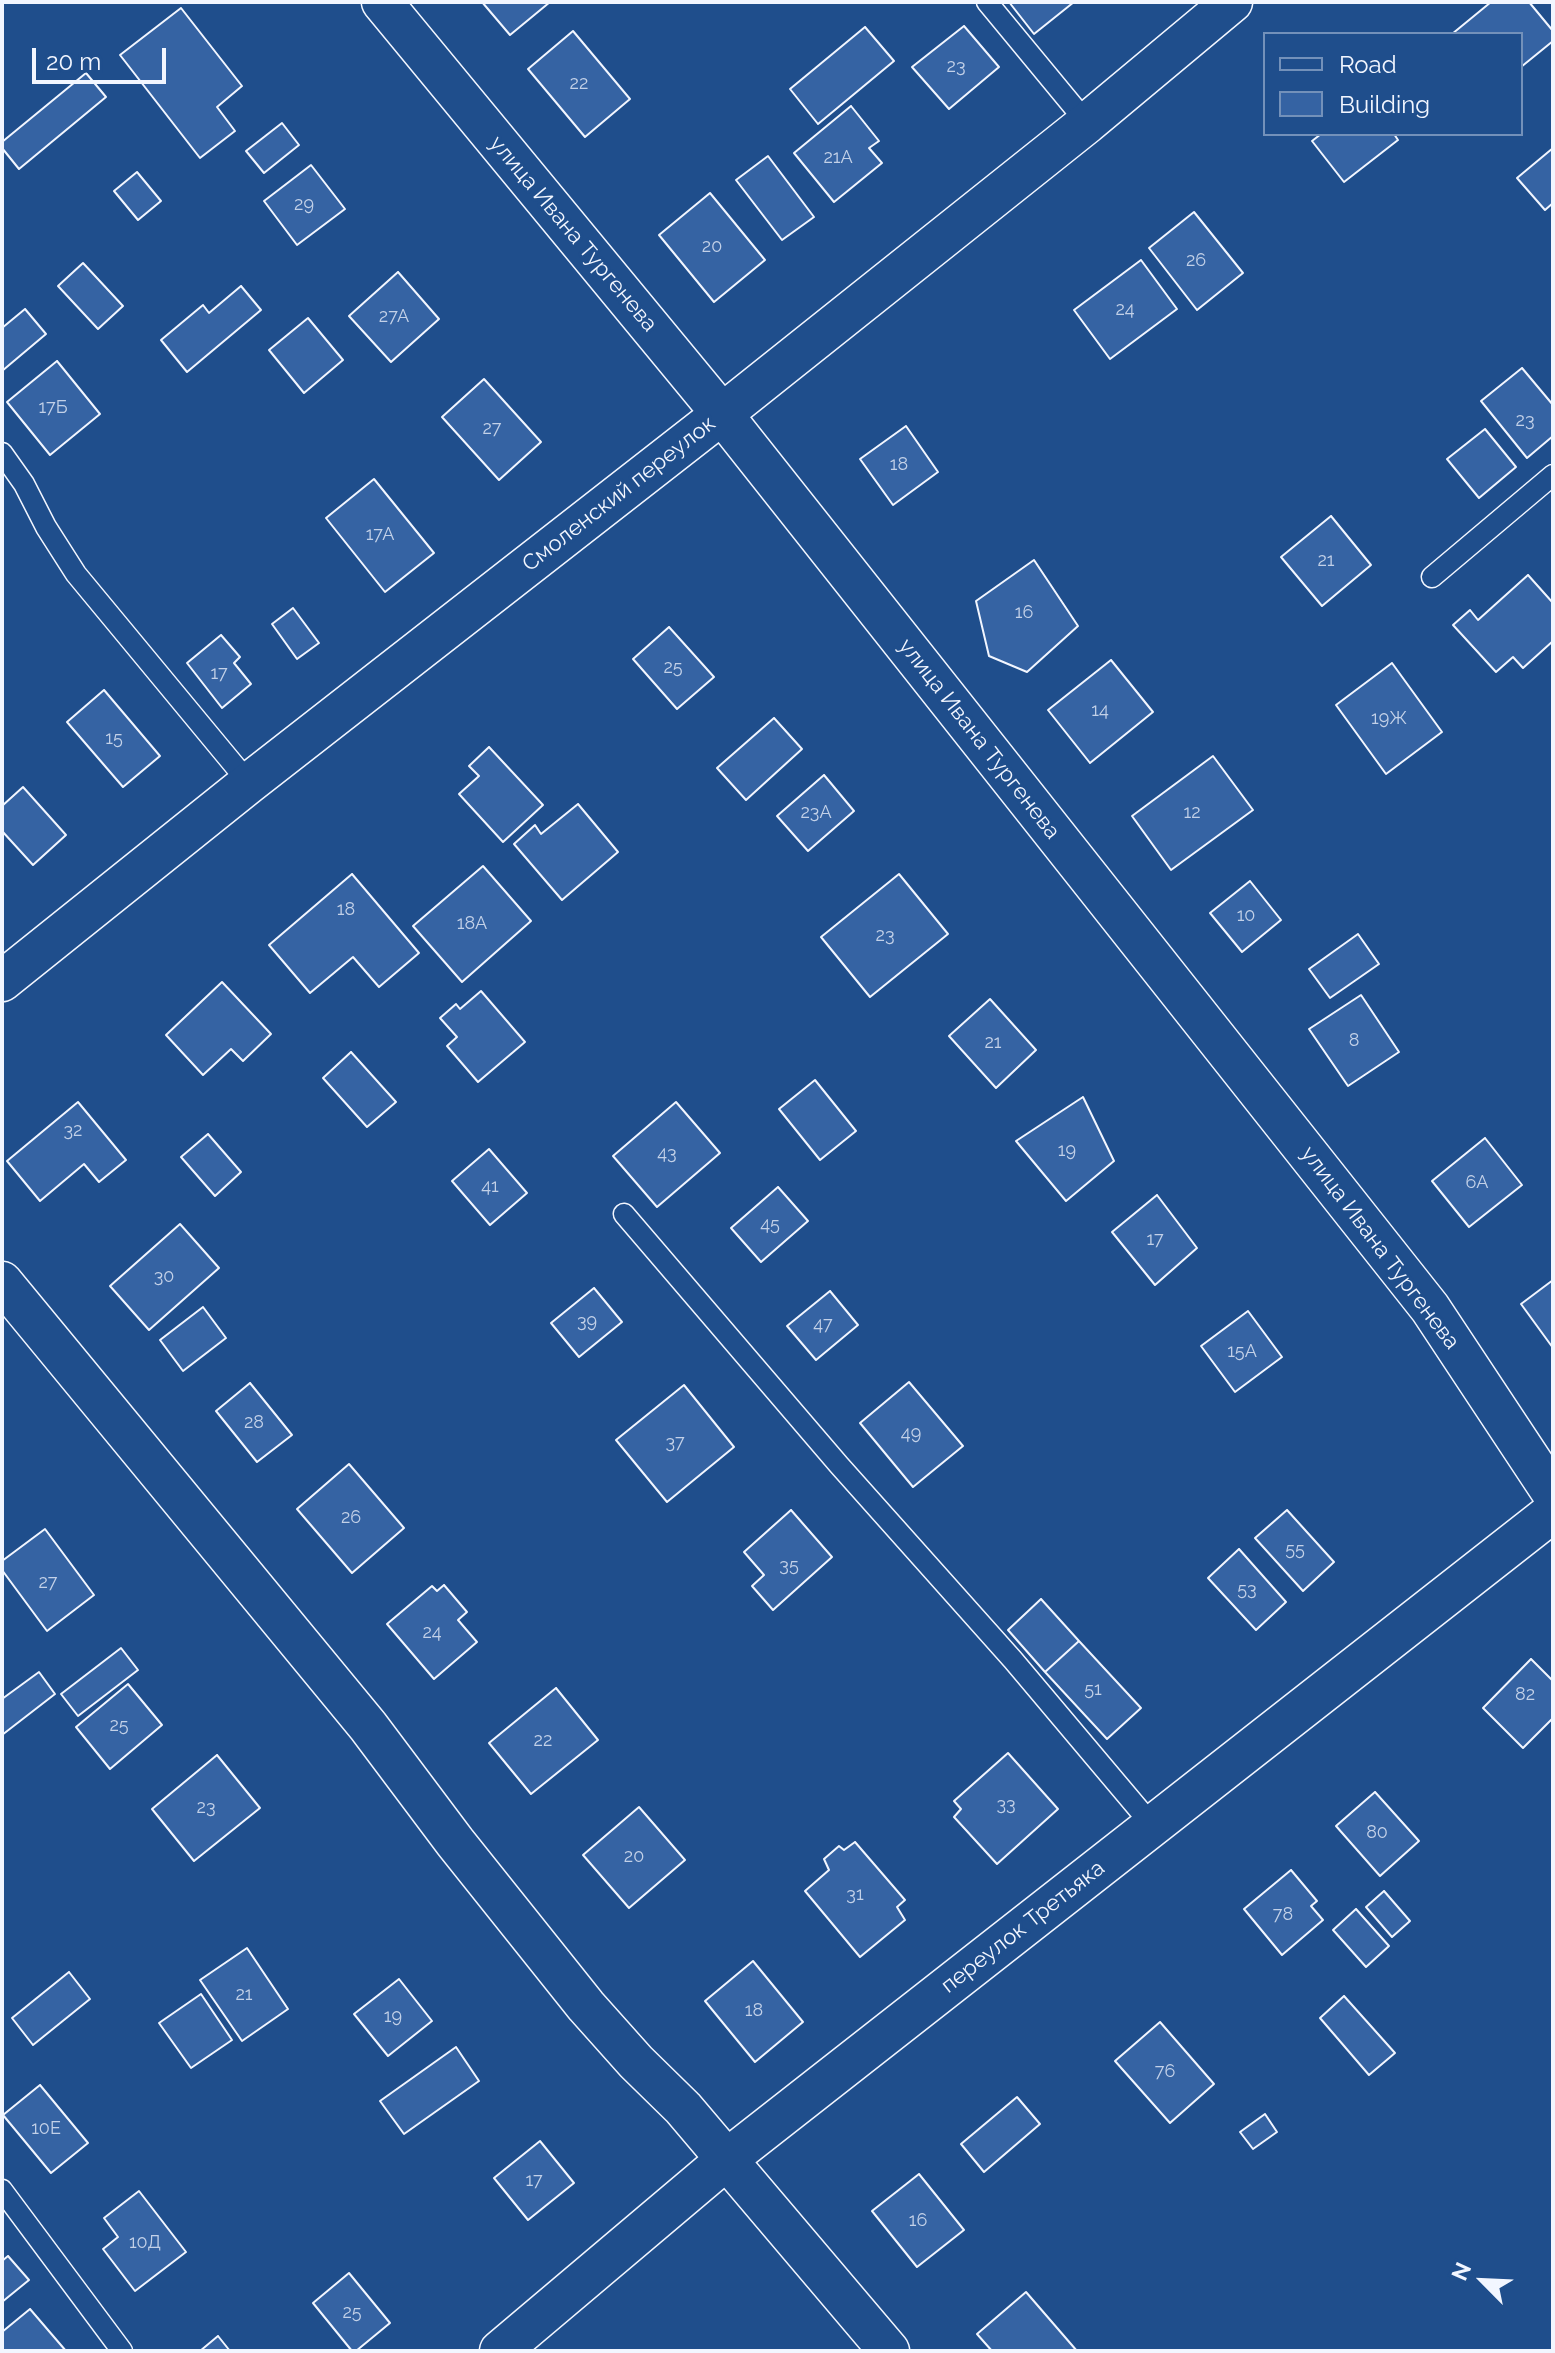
<!DOCTYPE html>
<html>
<head>
<meta charset="utf-8">
<style>
	body { margin:0 }
	#map { position:relative; width:1555px; height:2353px; overflow:hidden; background:#1f4e8c; font-family:Raleway,sans-serif }
	canvas { display:block }
	.frame { position:absolute; inset:0; border:4px solid #f2f6ff; pointer-events:none }
	.legend { position:absolute; left:1263px; top:32px; width:260px; height:104px; box-sizing:border-box; background:#1f4e8c; border:2px solid #7391ba; margin:0; padding:10px 14px; list-style:none; font-size:24px; color:#f2f6ff }
	.legend li { display:flex; align-items:center; gap:16px; height:40px }
	.legend b { width:40px; border:2px solid #7391ba }
	.north { position:absolute; left:1443px; top:2241px; width:80px; height:80px; -webkit-text-stroke:6px #1f4e8c; paint-order:stroke; rotate:294deg; font-size:22px; font-weight:700; line-height:32px; text-align:center; color:#f2f6ff }
	.north::after { content:''; display:block; margin:auto; width:28px; height:36px; background:#f2f6ff; clip-path:polygon(50% 0,100% 100%,50% 72%,0 100%) }
	.scale { position:absolute; left:32px; top:48px; width:134px; height:36px; box-sizing:border-box; border:4px solid #f2f6ff; border-top:0; padding-left:10px; font-size:24px; line-height:28px; white-space:nowrap; color:#f2f6ff; -webkit-text-stroke:6px #1f4e8c; paint-order:stroke }
</style>
</head>
<body>
<div id="map">
<canvas width="1555" height="2353"></canvas>
<div class="frame"></div>
<ul class="legend">
<li><b style="height:10px;background:#1f4e8c"></b>Road</li>
<li><b style="height:22px;background:#3563a3"></b>Building</li>
</ul>
<div class="north">N</div>
<div class="scale">20 m</div>
</div>
<script>
const ctx = document.querySelector('canvas').getContext('2d');
ctx.lineJoin = 'round';
function paint(path, color) { ctx.fillStyle = color; ctx.fill(path, 'evenodd'); }
const poly = rows => new Path2D(rows.map(r => 'M' + r).join(''));
function strokePath(path, color, width, dash) { ctx.strokeStyle = color; ctx.lineWidth = width; ctx.lineCap = dash ? 'butt' : 'round'; ctx.setLineDash(dash || []); ctx.stroke(path); }
function write(font, color, halo, rows, align = 'center') {
  ctx.font = font + ' Raleway,sans-serif'; ctx.lineWidth = 6; ctx.setLineDash([]); ctx.textBaseline = 'middle'; ctx.strokeStyle = halo; ctx.fillStyle = color; for (const [text, x, y, turn = 0] of rows) {
    ctx.save(); ctx.translate(x, y); ctx.rotate((+turn || 0) * Math.PI / 180); ctx.textAlign = isNaN(turn) ? turn : align; if (halo) ctx.strokeText(text, 0, 0); ctx.fillText(text, 0, 0); ctx.restore();
  }
}
const building = poly([
	[482,2,550,2,510,35,482,2],
	[1009,2,1074,2,1034,34,1009,2],
	[1491,2,1529,2,1553,31,1553,41,1521,67,1521,34,1452,34,1491,2],
	[181,8,242,86,217,107,235,131,200,158,120,55,181,8],
	[964,26,999,67,949,109,912,67,964,26],
	[865,27,894,61,818,124,790,89,865,27],
	[573,31,630,99,585,137,528,69,573,31],
	[86,73,106,97,19,169,2,148,2,142,86,73],
	[851,106,879,141,869,148,882,163,834,202,794,153,851,106],
	[282,123,299,145,264,173,246,151,282,123],
	[1321,134,1394,134,1398,140,1344,182,1312,141,1321,134],
	[1553,148,1553,203,1545,210,1517,178,1553,148],
	[768,156,814,217,782,240,736,180,768,156],
	[311,165,345,209,297,245,264,201,311,165],
	[137,172,161,201,138,220,114,191,137,172],
	[710,193,765,260,714,302,659,235,710,193],
	[1194,212,1243,273,1197,310,1149,248,1194,212],
	[1141,260,1177,309,1110,359,1074,310,1141,260],
	[83,263,123,306,98,329,58,286,83,263],
	[398,272,439,319,391,362,349,316,398,272],
	[241,286,261,310,187,372,161,340,203,305,209,313,241,286],
	[25,309,46,334,2,371,2,328,25,309],
	[308,318,343,360,304,393,269,350,308,318],
	[57,361,100,414,50,455,7,402,57,361],
	[1522,368,1553,405,1553,436,1527,458,1481,401,1522,368],
	[484,379,541,442,499,480,442,417,484,379],
	[906,426,938,472,893,505,860,459,906,426],
	[1485,429,1516,467,1479,498,1447,459,1485,429],
	[374,479,434,553,385,592,326,518,374,479],
	[1331,516,1371,565,1322,606,1281,557,1331,516],
	[1034,560,1078,626,1027,672,989,656,976,601,1034,560],
	[1528,575,1553,603,1553,641,1523,668,1513,657,1496,672,1453,625,1470,610,1478,620,1528,575],
	[293,608,319,643,297,659,272,624,293,608],
	[669,627,714,677,677,709,633,659,669,627],
	[221,635,240,657,234,663,251,684,222,708,187,663,221,635],
	[1111,660,1153,712,1090,763,1048,710,1111,660],
	[1392,663,1442,732,1386,774,1336,705,1392,663],
	[104,690,160,756,123,787,67,722,104,690],
	[774,718,802,749,746,800,717,768,774,718],
	[489,747,543,805,503,842,459,794,479,776,469,766,489,747],
	[1213,756,1253,810,1171,870,1132,816,1213,756],
	[824,775,854,811,808,851,777,816,824,775],
	[23,787,66,835,33,865,2,831,2,806,23,787],
	[578,804,618,852,562,900,514,844,535,825,541,834,578,804],
	[483,866,531,921,462,982,413,926,483,866],
	[352,874,419,953,379,987,353,957,310,993,269,945,352,874],
	[899,874,948,934,870,997,821,937,899,874],
	[1250,881,1281,920,1242,952,1210,913,1250,881],
	[1358,934,1379,964,1330,998,1309,969,1358,934],
	[222,982,271,1034,243,1061,231,1049,203,1075,166,1035,222,982],
	[481,991,525,1042,478,1082,447,1046,457,1037,440,1018,456,1004,460,1009,481,991],
	[1361,995,1399,1052,1348,1086,1309,1029,1361,995],
	[990,999,1036,1050,996,1088,949,1036,990,999],
	[351,1052,396,1102,367,1127,323,1078,351,1052],
	[815,1080,856,1131,820,1160,779,1109,815,1080],
	[1083,1097,1114,1161,1066,1201,1016,1141,1083,1097],
	[78,1102,126,1160,99,1182,84,1164,40,1201,7,1161,78,1102],
	[676,1102,720,1153,657,1207,613,1156,676,1102],
	[208,1134,241,1172,215,1196,181,1157,208,1134],
	[1485,1138,1522,1185,1469,1227,1432,1181,1485,1138],
	[489,1149,527,1193,490,1225,452,1181,489,1149],
	[778,1187,808,1221,761,1262,731,1228,778,1187],
	[1157,1195,1197,1248,1155,1285,1112,1232,1157,1195],
	[180,1224,219,1268,149,1330,110,1286,180,1224],
	[1553,1280,1553,1348,1521,1304,1553,1280],
	[594,1288,622,1322,579,1357,551,1323,594,1288],
	[830,1291,858,1325,816,1360,787,1326,830,1291],
	[203,1307,226,1338,183,1371,160,1340,203,1307],
	[1248,1311,1282,1357,1235,1392,1201,1346,1248,1311],
	[909,1382,963,1446,913,1487,860,1423,909,1382],
	[250,1383,292,1435,257,1462,216,1411,250,1383],
	[684,1385,734,1447,667,1502,616,1440,684,1385],
	[349,1464,404,1528,352,1573,297,1509,349,1464],
	[791,1510,832,1557,773,1610,752,1586,764,1575,744,1552,791,1510],
	[1287,1510,1334,1562,1303,1591,1255,1538,1287,1510],
	[45,1529,94,1595,47,1631,2,1570,2,1561,45,1529],
	[1239,1549,1286,1602,1256,1630,1208,1578,1239,1549],
	[444,1585,467,1612,458,1620,477,1642,434,1679,387,1624,432,1586,437,1591,444,1585],
	[1041,1599,1079,1641,1045,1672,1008,1630,1041,1599],
	[1079,1641,1141,1708,1107,1739,1045,1672,1079,1641],
	[121,1648,138,1670,78,1716,61,1694,121,1648],
	[1531,1659,1553,1681,1553,1718,1523,1748,1483,1708,1531,1659],
	[39,1672,55,1694,2,1735,2,1699,39,1672],
	[128,1684,162,1725,110,1769,76,1727,128,1684],
	[556,1688,598,1740,531,1794,489,1743,556,1688],
	[1008,1753,1058,1809,997,1864,954,1817,961,1809,954,1801,1008,1753],
	[217,1755,260,1808,194,1861,152,1809,217,1755],
	[1375,1792,1419,1841,1380,1876,1336,1826,1375,1792],
	[639,1807,685,1860,629,1908,583,1855,639,1807],
	[855,1842,905,1900,897,1907,905,1920,860,1957,805,1891,829,1870,824,1859,839,1846,844,1850,855,1842],
	[1291,1870,1317,1901,1311,1906,1323,1920,1282,1955,1244,1909,1291,1870],
	[1384,1891,1410,1921,1392,1937,1366,1907,1384,1891],
	[1356,1909,1389,1946,1366,1967,1333,1930,1356,1909],
	[247,1948,288,2009,242,2041,200,1980,247,1948],
	[753,1961,803,2022,755,2062,705,2001,753,1961],
	[69,1972,90,1999,33,2045,12,2018,69,1972],
	[399,1979,432,2021,388,2056,354,2014,399,1979],
	[201,1994,232,2040,191,2068,159,2023,201,1994],
	[1344,1996,1395,2053,1369,2075,1320,2018,1344,1996],
	[1160,2022,1214,2084,1170,2123,1115,2061,1160,2022],
	[456,2047,479,2081,404,2134,380,2101,456,2047],
	[40,2085,88,2143,51,2173,3,2115,40,2085],
	[1017,2097,1040,2124,984,2172,961,2144,1017,2097],
	[1265,2114,1277,2132,1253,2149,1240,2132,1265,2114],
	[540,2141,574,2183,528,2220,494,2178,540,2141],
	[919,2174,964,2230,917,2267,872,2211,919,2174],
	[139,2191,186,2252,135,2291,103,2249,118,2237,104,2218,139,2191],
	[8,2256,29,2280,2,2302,2,2261,8,2256],
	[349,2273,390,2323,356,2351,352,2351,313,2303,349,2273],
	[1026,2292,1077,2351,992,2351,977,2334,1026,2292],
	[30,2309,66,2351,2,2351,2,2332,30,2309],
	[218,2336,230,2351,200,2351,218,2336]
]);
const lane = poly([
	[987,2,1087,123],
	[2,453,24,484,46,527,76,574,249,783],
	[1432,577,1553,475],
	[624,1214,839,1465,1013,1660,1152,1825],
	[2,2190,122,2351]
]);
const street = poly([
	[382,2,722,414,1430,1308,1553,1494],
	[2,981,249,783,722,414,1087,123,1232,2],
	[2,1282,368,1726,455,1842,586,2006,636,2062,683,2108,889,2351],
	[500,2351,726,2160,1553,1512]
]);
const numberNames = [
	["23",956,67],
	["22",579,84],
	["21А",838,158],
	["29",304,205],
	["20",712,247],
	["26",1196,261],
	["24",1125,310],
	["27А",394,317],
	["17Б",53,408],
	["23",1525,421],
	["27",492,429],
	["18",899,465],
	["17А",380,535],
	["21",1326,561],
	["16",1024,613],
	["25",673,668],
	["17",219,674],
	["14",1100,711],
	["19Ж",1389,719],
	["15",114,739],
	["23А",816,813],
	["12",1192,813],
	["18",346,910],
	["10",1246,916],
	["18А",472,924],
	["23",885,936],
	["8",1354,1041],
	["21",993,1043],
	["32",73,1131],
	["19",1067,1151],
	["43",667,1154],
	["6А",1477,1183],
	["41",490,1187],
	["45",770,1225],
	["17",1155,1240],
	["30",164,1277],
	["39",587,1322],
	["47",823,1325],
	["15А",1242,1352],
	["28",254,1423],
	["49",911,1434],
	["37",675,1443],
	["26",351,1518],
	["55",1295,1550],
	["35",789,1566],
	["27",48,1583],
	["53",1247,1590],
	["24",432,1633],
	["51",1093,1690],
	["82",1525,1695],
	["25",119,1726],
	["22",543,1741],
	["33",1006,1805],
	["23",206,1808],
	["80",1377,1833],
	["20",634,1857],
	["31",855,1895],
	["78",1283,1915],
	["21",244,1995],
	["18",754,2011],
	["19",393,2017],
	["76",1165,2072],
	["10Е",46,2129],
	["17",534,2181],
	["16",918,2221],
	["10Д",145,2243],
	["25",352,2313]
];
const streetNames = [
	["улица Ивана Тургенева",573,234,50],
	["Смоленский переулок",619,494,-38],
	["улица Ивана Тургенева",979,739,52],
	["улица Ивана Тургенева",1380,1248,53],
	["переулок Третьяка",1023,1927,-38]
];
paint(building, '#3563a3');
strokePath(building, '#f2f6ff', 2);
strokePath(lane, '#f2f6ff', 23);
strokePath(street, '#f2f6ff', 43);
strokePath(lane, '#1f4e8c', 20);
strokePath(street, '#1f4e8c', 40);
write('18px', '#c3d1e8', null, numberNames);
write('22px', '#f2f6ff', '#1f4e8c', streetNames);
</script>
</body>
</html>
